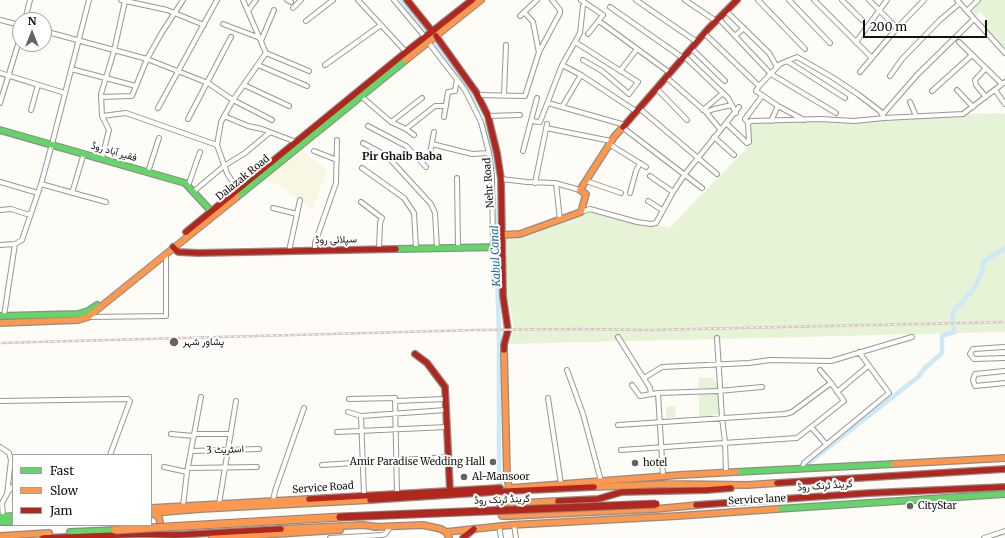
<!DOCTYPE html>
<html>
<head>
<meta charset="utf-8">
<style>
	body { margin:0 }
	#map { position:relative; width:1005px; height:538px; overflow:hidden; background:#fdfcf7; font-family:Merriweather,serif }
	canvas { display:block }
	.legend { position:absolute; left:12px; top:454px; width:140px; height:72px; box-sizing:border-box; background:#fff; border:1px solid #a0a0a0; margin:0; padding:5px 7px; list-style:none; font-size:12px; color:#111 }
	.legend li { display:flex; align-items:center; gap:8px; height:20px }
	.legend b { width:20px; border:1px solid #a0a0a0 }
	.north { position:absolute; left:12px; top:12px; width:40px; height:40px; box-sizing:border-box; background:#fff; border:1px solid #a0a0a0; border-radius:50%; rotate:0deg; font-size:11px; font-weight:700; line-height:16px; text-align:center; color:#111 }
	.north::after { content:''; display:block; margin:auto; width:14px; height:18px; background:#646362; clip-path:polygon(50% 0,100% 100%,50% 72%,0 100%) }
	.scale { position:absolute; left:863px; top:20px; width:124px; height:18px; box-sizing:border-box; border:2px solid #111; border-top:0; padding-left:5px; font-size:12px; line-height:14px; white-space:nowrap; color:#111; -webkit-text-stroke:3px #fff; paint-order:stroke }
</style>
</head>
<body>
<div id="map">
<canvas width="1005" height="538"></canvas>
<ul class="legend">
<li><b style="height:5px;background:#63d668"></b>Fast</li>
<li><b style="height:5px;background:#ff974d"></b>Slow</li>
<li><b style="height:5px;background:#b3261e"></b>Jam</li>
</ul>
<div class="north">N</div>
<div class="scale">200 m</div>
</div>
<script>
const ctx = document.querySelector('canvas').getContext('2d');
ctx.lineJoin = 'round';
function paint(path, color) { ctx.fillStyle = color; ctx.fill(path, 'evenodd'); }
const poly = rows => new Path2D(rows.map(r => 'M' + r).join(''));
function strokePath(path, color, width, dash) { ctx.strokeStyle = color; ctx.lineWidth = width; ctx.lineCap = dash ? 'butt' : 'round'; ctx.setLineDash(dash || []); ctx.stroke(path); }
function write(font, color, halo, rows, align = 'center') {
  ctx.font = font + ' Merriweather,Vazirmatn,serif'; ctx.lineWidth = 4; ctx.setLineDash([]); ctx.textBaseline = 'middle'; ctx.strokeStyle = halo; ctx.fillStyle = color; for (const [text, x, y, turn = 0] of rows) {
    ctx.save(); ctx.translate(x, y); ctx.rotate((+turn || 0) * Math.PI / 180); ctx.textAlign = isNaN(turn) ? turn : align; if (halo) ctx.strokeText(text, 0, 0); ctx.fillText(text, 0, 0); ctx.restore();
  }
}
const farmland = poly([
	[298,147,327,170,313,209,263,175]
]);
const green = poly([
	[978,0,1005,0,1005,46,1002,49,980,25,988,20,981,12,973,18,968,10],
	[999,113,1005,114,1005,332,509,344,514,328,509,302,506,298,501,235,520,234,590,209,651,224,669,228,751,144,748,121],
	[699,378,714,378,713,381,717,382,717,388,699,388],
	[718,391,722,414,699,417,699,392],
	[675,406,676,417,666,418,666,407]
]);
const canal = poly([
	[402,0,466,87,478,112],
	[483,123,492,153,493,168],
	[494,197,499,332,499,479,504,507],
	[953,321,953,312,973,290,981,275,984,261,1005,248],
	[806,465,918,377,925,368,942,353,942,336,954,332,954,327]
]);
const street = poly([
	[121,0,167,10,204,25],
	[287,0,291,2],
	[358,0,406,52],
	[394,0,425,37],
	[581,0,603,15,588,34],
	[636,0,697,42],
	[685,0,716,21],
	[758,0,805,49],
	[789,0,830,43],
	[814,0,872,58],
	[842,0,862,20],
	[869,0,897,28],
	[957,0,1005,53],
	[610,7,683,58],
	[293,8,301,0],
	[248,11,256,0],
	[726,11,769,53,777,67],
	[967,11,978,0],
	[524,12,533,22,539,53],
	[520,16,537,0],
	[719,19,771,74,836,113],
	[0,20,20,25],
	[25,20,30,0],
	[306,21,333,0],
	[599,21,670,73],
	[223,24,260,38],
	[44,31,147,59,208,83,233,100,272,120],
	[704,33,759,86],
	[735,36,744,28],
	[261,41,274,10],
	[428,42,465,90,481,122,489,153,492,176,493,246],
	[575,42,638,82,629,94,602,71,583,60],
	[856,42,887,0],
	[959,42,1002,84],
	[691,48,725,81],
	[266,53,309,71],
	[684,56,728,98,736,113],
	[787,61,845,98],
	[258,65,307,86],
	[325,65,381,25],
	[562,65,581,75,637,112],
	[986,68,975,80,976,85,986,97],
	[71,69,136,86],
	[620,71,637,49],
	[860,72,897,28,924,0],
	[0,73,65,93],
	[890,76,902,59,940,20,960,3],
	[666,77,706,112,720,129],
	[244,85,289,106],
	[657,89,687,120],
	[957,90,973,107],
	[995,90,1005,104],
	[932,91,972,55],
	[477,95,525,96,539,52,560,13,560,10,552,0],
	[504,95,506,45],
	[101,97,132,96,147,59,161,34,183,0],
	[362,97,391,122,406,129,414,135],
	[910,102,916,116],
	[0,103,20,38],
	[548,103,625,125],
	[562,107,581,75],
	[158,108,217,0],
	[640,109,717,174],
	[31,110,38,85],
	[703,110,723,93],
	[706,112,714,109,732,105],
	[883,114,917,75,974,19],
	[102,116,126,113,217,145],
	[224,116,248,126,262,129,296,142],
	[488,116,520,115],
	[444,117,448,92,455,91,457,79],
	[188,119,231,37],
	[804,120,778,106,756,91,759,86,780,64,797,57,832,77,859,95,880,111,884,118],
	[531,121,540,122,562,65,580,33,583,6,585,3],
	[771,121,778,106],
	[391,122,422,98],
	[726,123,747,143,749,142,748,123,751,121,821,119,854,121,884,118,963,114,1005,82],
	[748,123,745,119,762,96],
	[368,126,406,146,426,167],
	[622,127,702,188],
	[546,128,611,141],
	[406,129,435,106,446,106],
	[714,137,734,155],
	[363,143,387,156,431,204,435,213,437,248],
	[432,144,472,154,489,153],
	[609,144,646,167],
	[314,151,337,160],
	[523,151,537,98],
	[430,153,434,132],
	[102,158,109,130,102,116,101,94,114,51,125,1],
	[362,168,404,198,414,213,416,248],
	[148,172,159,138],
	[650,176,673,192],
	[457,178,458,247],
	[501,179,527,182,555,183,580,190],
	[586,181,621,193],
	[0,182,38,193],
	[535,183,547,124],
	[556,183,560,220],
	[41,184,106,202],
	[188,186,200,152],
	[237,189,227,173,217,145,221,122,233,100,266,53,243,0],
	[193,192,224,166,245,153,269,133],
	[72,193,84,153],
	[630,193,636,171,640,163],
	[648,201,662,210],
	[361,202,382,218,380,223,379,249],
	[273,208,297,214],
	[0,210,11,209,30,215],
	[581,212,590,209,637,222,651,224,656,223,673,192,685,174,739,107],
	[0,245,15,244,22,240,41,184,52,144,89,0],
	[289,251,300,200],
	[315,251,315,243,336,183,337,140],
	[4,316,15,244],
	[89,317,166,316,166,253],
	[618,337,650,388,651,394],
	[717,338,722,418,725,442,726,472],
	[1005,347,973,349,970,354,974,359,1005,358],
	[567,370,583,414,601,481],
	[1005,371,975,374,973,380,975,386,1005,383],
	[644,378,662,367,749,363,770,360,831,361,912,337],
	[632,385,640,396,658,393,718,391,762,387],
	[837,392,868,366],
	[658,393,663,476],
	[548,398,561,484],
	[349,399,395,398,397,494],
	[0,401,128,399,130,401,110,455],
	[396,401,445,399],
	[348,412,361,416,446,410],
	[361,416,364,495],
	[618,425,785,414,792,412,831,383],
	[811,427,844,401,831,383,820,370],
	[337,432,447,427],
	[171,434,194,436],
	[194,434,231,434],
	[0,447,9,453,11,460,7,494,2,503,3,517],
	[621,450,797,438,811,427,826,444],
	[191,451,259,449],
	[322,465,449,457],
	[164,467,187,472],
	[188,468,257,467],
	[802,469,804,463,889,393,859,352],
	[7,493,13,486],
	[273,501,275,491,304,408],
	[219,504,236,401],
	[183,506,187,472,201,397],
	[514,525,516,538],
	[499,526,501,538],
	[330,538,382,535,385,534,391,526],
	[984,538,1005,531]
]);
const fast = poly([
	[0,130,185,183,211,211],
	[237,197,406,60],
	[396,249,501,247],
	[0,316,78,314,88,311,97,305],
	[736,472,894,464],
	[777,509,1005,494],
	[0,517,13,516],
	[0,522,13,522],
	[70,532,115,530]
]);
const slow = poly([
	[406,60,481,0],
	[501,235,520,234,581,212,586,194,580,190,614,137,623,127],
	[0,323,78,320,88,317,237,197],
	[504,350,507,476,509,488],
	[894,464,1005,458],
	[594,487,667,484,748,485,777,483],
	[511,488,680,475,736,472],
	[558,501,505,504,499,508,502,516,510,516,655,509,699,505],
	[151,508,309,499],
	[151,513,200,509,370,500],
	[152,513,159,517,161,528,159,532],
	[374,527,423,525,441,529,446,532,449,538],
	[281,529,363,525,378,527],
	[446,532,511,525,678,516,777,509],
	[0,536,49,533],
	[212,538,340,530]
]);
const jam = poly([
	[407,0,432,31],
	[436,36,476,92,488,116,497,153,501,179,503,296,508,330,504,345,504,350],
	[623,127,708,29,737,0],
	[186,232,406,52,472,0],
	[173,247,178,252,198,253,396,249],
	[415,354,427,363,445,387,450,491],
	[777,483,1005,469],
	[309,499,500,488],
	[370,500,509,491,594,487],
	[558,501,598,499,622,492,707,490,731,488],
	[696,505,870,493,1005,487],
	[43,538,142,534,175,535,281,529],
	[463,538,474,529]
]);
const rail = poly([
	[0,343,476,330,578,329,650,330,1005,322]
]);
const slowBridge = poly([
	[115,530,340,517]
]);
const jamBridge = poly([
	[340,517,656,504]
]);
const markers = [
	[174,342,5,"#646362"],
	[493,462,4,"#646362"],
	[635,463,4,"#646362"],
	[464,477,4,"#646362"],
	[910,506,4,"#646362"]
];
const streetNames = [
	["فقیر آباد روڈ",114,152,16],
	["Dalazak Road",243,178,-39],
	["Nehr Road",489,183,-94],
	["سپلائی روڈ",336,240,-1],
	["اسٹریٹ 3",225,450,-2],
	["گرینڈ ٹرنک روڈ",825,486,-4],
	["Service Road",323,488,-4],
	["گرینڈ ٹرنک روڈ",502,500,-2],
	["Service lane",757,500,-3]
];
const poiNames = [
	["پشاور شہر",183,342],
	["Amir Paradise Wedding Hall",485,462,"right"],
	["hotel",643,463],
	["Al-Mansoor",472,477],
	["CityStar",918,506]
];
const neighbourhoodNames = [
	["Pir Ghaib Baba",402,157]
];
const waterNames = [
	["Kabul Canal",496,256,-92]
];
paint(farmland, '#f9f7e4');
paint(green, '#e7f3d7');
strokePath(canal, '#cde8f7', 4.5);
strokePath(street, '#979795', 6);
strokePath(fast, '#8e8d8b', 8);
strokePath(slow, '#8e8d8b', 8);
strokePath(jam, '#8e8d8b', 8);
strokePath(street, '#fffffe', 4);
strokePath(fast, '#63d668', 5.5);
strokePath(slow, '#ff974d', 5.5);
strokePath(jam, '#b3261e', 5.5);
strokePath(rail, '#d9c6c7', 2.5);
strokePath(rail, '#fff', 1, [3]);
strokePath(slowBridge, '#858482', 9, []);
strokePath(jamBridge, '#858482', 9, []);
strokePath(slowBridge, '#ff974d', 7);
strokePath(jamBridge, '#b3261e', 7);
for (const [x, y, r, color] of markers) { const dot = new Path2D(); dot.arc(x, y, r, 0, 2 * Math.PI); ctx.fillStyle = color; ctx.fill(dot); strokePath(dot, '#fff', 1.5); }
write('10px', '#111', '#fff', streetNames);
write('10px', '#111', '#fff', poiNames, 'left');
write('bold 11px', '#111', '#fff', neighbourhoodNames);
write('italic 11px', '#1768a6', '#fff', waterNames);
</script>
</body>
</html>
